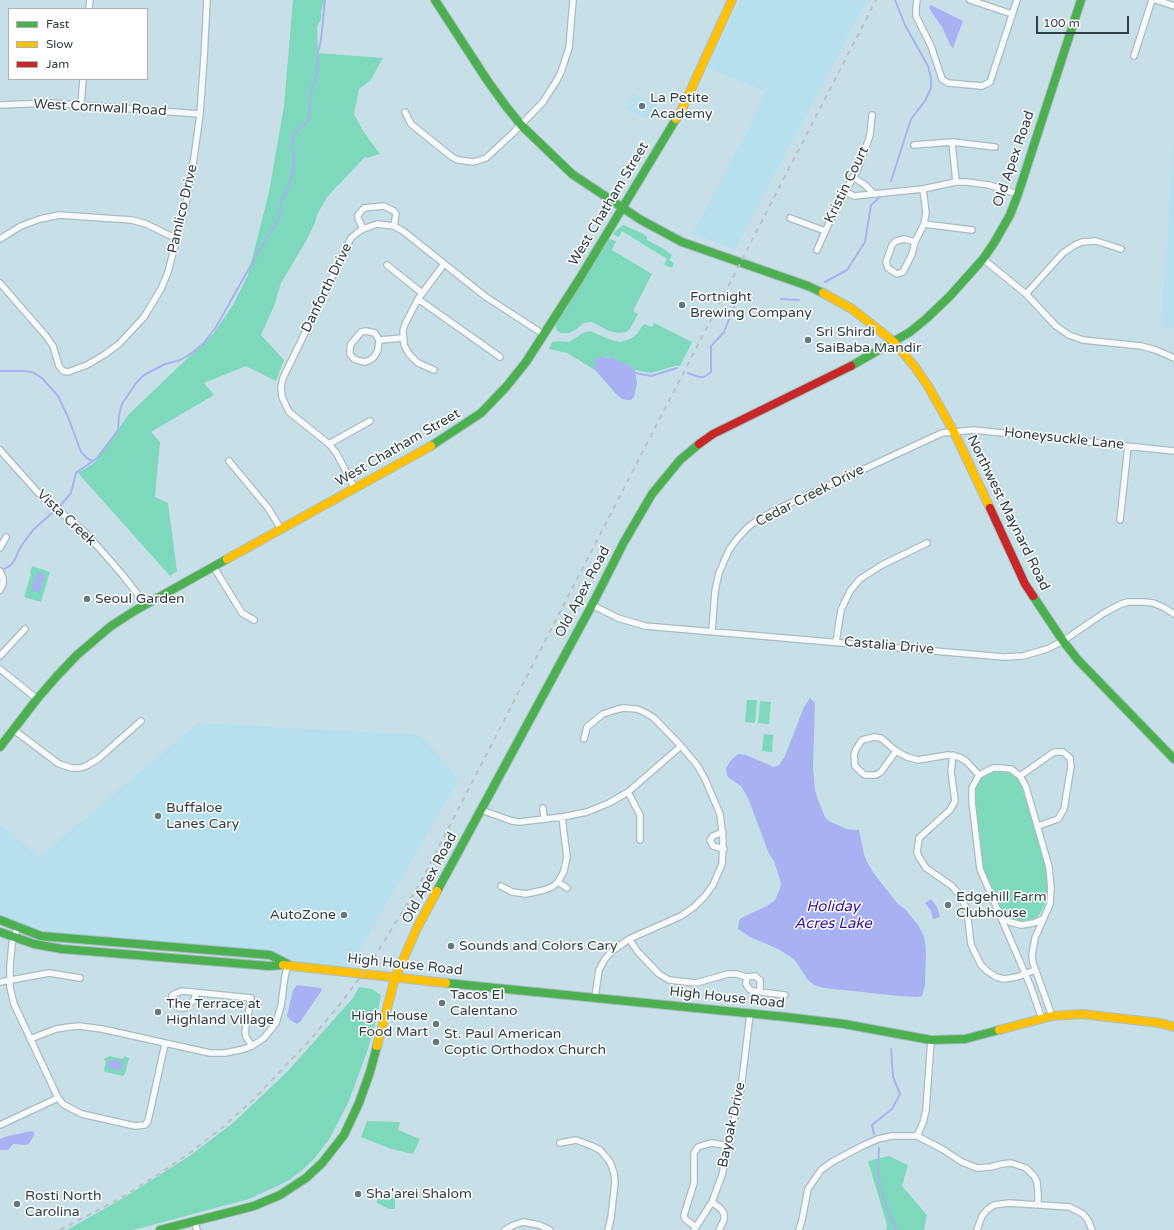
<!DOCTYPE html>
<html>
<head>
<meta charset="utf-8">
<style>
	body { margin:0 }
	#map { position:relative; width:1174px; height:1230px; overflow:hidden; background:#c7e0e8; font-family:"Varela Round",sans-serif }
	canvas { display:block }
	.legend { position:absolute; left:8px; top:8px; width:140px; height:72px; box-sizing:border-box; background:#fff; border:1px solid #abb3b5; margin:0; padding:5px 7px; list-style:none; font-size:12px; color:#2e4046 }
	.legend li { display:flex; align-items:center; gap:8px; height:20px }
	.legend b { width:20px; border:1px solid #abb3b5 }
	.scale { position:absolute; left:1036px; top:16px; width:93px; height:18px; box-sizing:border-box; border:2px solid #2e4046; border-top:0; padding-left:5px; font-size:12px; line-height:14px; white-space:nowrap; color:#2e4046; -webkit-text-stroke:3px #fff; paint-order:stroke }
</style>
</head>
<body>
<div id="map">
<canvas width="1174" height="1230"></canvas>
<ul class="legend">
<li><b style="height:5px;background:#4caf50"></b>Fast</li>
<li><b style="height:5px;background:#ffc107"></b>Slow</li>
<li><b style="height:5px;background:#c62828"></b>Jam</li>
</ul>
<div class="scale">100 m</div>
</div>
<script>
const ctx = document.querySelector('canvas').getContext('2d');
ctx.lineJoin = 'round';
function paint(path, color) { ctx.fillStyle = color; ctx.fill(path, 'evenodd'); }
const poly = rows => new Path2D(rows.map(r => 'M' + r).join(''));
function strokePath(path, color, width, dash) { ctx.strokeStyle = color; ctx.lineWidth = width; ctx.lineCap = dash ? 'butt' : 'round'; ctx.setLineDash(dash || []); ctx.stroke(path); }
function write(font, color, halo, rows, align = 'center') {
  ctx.font = font + ' "Varela Round",sans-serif'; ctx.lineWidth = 3; ctx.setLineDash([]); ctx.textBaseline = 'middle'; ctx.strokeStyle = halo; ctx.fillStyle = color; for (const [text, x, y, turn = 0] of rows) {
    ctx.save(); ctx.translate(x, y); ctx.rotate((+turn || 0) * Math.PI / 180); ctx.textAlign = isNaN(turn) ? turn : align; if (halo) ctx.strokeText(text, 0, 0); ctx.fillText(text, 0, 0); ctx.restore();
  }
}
const built = poly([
	[740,0,867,0,735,249,692,234,749,129,764,91,707,67],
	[633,93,658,105,656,110,652,108,647,119,625,108],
	[1174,142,1174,328,1161,327],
	[198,723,420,735,459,779,347,971,288,965,270,955,41,936,0,920,0,824,39,857]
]);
const green = poly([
	[293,0,325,0,321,11,321,19,317,27,318,53,383,58,370,81,359,89,354,114,363,131,380,154,367,158,365,157,327,197,317,215,315,223,306,241,281,283,274,306,261,335,284,360,276,381,246,366,204,383,214,395,151,432,160,442,155,497,168,503,177,571,170,576,78,473,94,463,129,414,213,334,233,305,248,275,269,192,284,106],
	[623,225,644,234,647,237,647,240,662,248,672,255,669,260,674,263,672,268,664,265,667,259,622,231,619,237,614,235,614,232],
	[610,239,616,241,612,250,652,274,633,311,638,314,630,329,626,332,619,333,609,331,592,322,583,323,577,329,569,333,561,333,557,331,555,325,607,240],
	[654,323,692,342,680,366,675,366,651,373,635,370,628,365,607,357,594,365,595,370,567,353,549,349,552,342,560,341,569,342,585,332,590,331,611,340,620,342,630,339,636,335,644,324,652,327],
	[32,566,50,572,41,602,24,597,31,574,30,573],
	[747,700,757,700,755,723,745,722],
	[760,701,771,702,769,724,758,723],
	[764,734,773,735,772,752,762,751],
	[994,770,1010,771,1016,776,1020,782,1045,861,1048,886,1045,904,1041,912,1037,917,1030,920,1023,922,1011,919,1001,911,985,874,981,860,974,793,975,785,985,773],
	[359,987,372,989,381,995,377,1016,368,1049,349,1101,330,1138,314,1159,301,1171,286,1182,249,1199,141,1228,132,1230,67,1230,125,1197,191,1155,233,1123,287,1072,353,998],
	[110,1056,123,1059,124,1056,129,1058,125,1074,123,1076,105,1072,104,1070,106,1061,103,1059],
	[367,1121,400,1122,398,1130,420,1139,413,1154,391,1149,361,1137],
	[889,1156,908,1165,902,1186,927,1215,924,1230,886,1230,887,1225,868,1161],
	[393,1197,395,1198,395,1209,389,1209,377,1203,377,1199,379,1198]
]);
const water = poly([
	[931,5,963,21,953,48,950,45,942,27,931,11,929,7],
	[600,357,612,358,628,365,635,370,637,383,634,397,631,400,627,400,622,399,617,395,595,370,594,365,596,359],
	[37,572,45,575,40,592,31,590],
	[810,698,815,703,813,768,815,790,818,800,825,817,829,821,846,829,859,830,864,854,867,862,875,875,897,903,906,910,918,925,924,936,926,951,925,985,922,996,918,997,899,996,824,988,814,985,808,980,794,959,778,949,750,937,738,929,739,921,741,918,767,906,775,900,780,889,781,883,774,861,769,854,748,798,741,786,729,778,727,775,726,768,731,760,738,754,746,755,774,767,779,765,785,756,804,707],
	[931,899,937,907,940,917,933,919,931,911,925,903],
	[297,985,321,988,322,990,300,1022,297,1024,290,1020,287,1016,293,990],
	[114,1059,123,1063,121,1071,108,1067,109,1060,113,1061],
	[32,1131,34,1132,34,1135,29,1144,25,1145,13,1144,8,1150,0,1150,0,1139,8,1136]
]);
const stream = poly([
	[891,181,911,119,925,101,931,88,931,78,928,66,905,25,895,0],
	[825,282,847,270,865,242,871,205,880,197],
	[781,299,799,300],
	[0,371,23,371,32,372,42,378,58,396,68,417,81,452,88,459,93,461],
	[636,373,651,376,677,368],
	[688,373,699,377,704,377,711,372,711,346,724,332,739,294],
	[60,506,71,493,76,473,97,458,118,430,119,415,122,404,136,383,144,375,165,364,180,360,189,355,203,344,216,327,260,249,279,219,282,199,288,188,293,172,294,161,292,144,293,137,297,131,306,123,309,119,310,95,317,73,317,57,321,40,325,0],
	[4,569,11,565,14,561,21,546,34,529,52,513],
	[874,1134,872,1125,892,1109,900,1094,893,1077,891,1049],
	[879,1148,878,1171,880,1186,889,1214,896,1230]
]);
const street = poly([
	[917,0,916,8,916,16,931,46,942,79,948,83,982,86,990,82,1017,0],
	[970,0,1012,14],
	[1156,0,1174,6],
	[89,9,90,0],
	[1134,56,1152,0],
	[0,105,51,103,200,114],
	[81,105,83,79],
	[405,112,411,124,452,157,458,160,474,162,486,158,512,134,543,102,557,80,561,72,569,48,573,0],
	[952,142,956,182],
	[914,145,952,142,995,147],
	[853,177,865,185,874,194],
	[844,191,854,196,923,189,956,182,967,182,989,185,1018,194],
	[790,218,825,231],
	[924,224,972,230],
	[363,229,358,218,358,215,364,208,373,207,384,206,394,211,396,214,394,226],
	[0,239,21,226,40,219,59,215,132,220,146,224,177,239],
	[915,242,904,239,896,241,892,245,886,262,888,268,897,274,903,272,912,254,915,242,924,224,926,213,923,189],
	[817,250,838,203,856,173,867,144,870,135,872,115],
	[983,259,1026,294,1056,326,1069,335,1083,340,1141,346,1156,350,1174,358],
	[387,265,422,293],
	[0,283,46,336,53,346,59,366,63,371,68,372,87,365,104,355,119,344,144,317,161,289,168,272,186,203,194,158,200,114,204,58,207,0],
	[1026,294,1063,253,1075,245,1082,242,1096,241,1121,249],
	[418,299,500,357],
	[379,340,378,350,374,357,370,360,365,362,360,361,354,359,350,354,350,348,351,344,361,332,366,331,375,333,379,340,403,338],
	[434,370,418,363,409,354,404,345,403,331,405,324,418,299,444,264],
	[329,444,370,421],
	[0,450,41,496,85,532,121,573,146,605],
	[229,461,268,508,281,529],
	[355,489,337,454,329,444,289,412,282,397,281,387,283,378,351,238,357,233,363,229,377,224,394,226,403,231,486,297,543,334],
	[1120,520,1128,446],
	[0,548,6,537],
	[213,566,242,613,254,620],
	[0,571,3,578,3,584,0,590],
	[592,605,618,618,645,626,1004,657,1023,656,1047,649,1063,641,1104,613,1121,604,1128,602,1145,602,1153,603,1163,607,1174,614],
	[712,631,715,591,719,573,729,550,737,539,748,527,759,519,780,508,942,433,974,430,1174,451],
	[836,642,841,610,850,591,860,579,882,565,927,543],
	[0,656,25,629],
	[0,669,37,699],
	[14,730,59,764,72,768,80,768,86,766,98,759,141,721],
	[584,739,587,727,603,714,615,710,623,708,637,709,646,713,654,718,681,746,697,765,705,779,720,814,723,840,722,864,713,885,705,896,694,907,681,916,629,939,611,952,605,959,599,970,595,997],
	[896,751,881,738,874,737,862,740,856,749,854,755,855,766,861,772,865,775,876,775,881,772,896,751,907,757,918,760,948,755,959,757,966,761,979,775],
	[953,755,951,771,955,801,950,810,919,838,917,852,919,857,926,868,952,886,962,898,967,911,971,944,974,951,981,965,987,971,996,977,1004,979,1017,977,1035,970],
	[1020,776,1054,752,1063,752,1070,758,1071,766,1064,809,1058,819,1038,826],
	[628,792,640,815,640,840],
	[543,808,544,819],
	[481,810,512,821,519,822,562,817,587,812,609,803,628,792,681,746],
	[723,832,713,836,710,840,713,846,724,849],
	[558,882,567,888],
	[501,886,512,892,526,894,544,890,552,887,558,882,564,871,567,857,562,817],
	[1000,915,1010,922,1021,925,1034,923,1043,919],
	[17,928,12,944,10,966,10,987,14,1004,53,1087,58,1098,63,1104,72,1109,82,1114,135,1126,145,1125,148,1121,165,1044],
	[629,939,638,952,659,974,669,980,696,983,728,974,736,974,747,977,755,976,760,980,760,992],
	[747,977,746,984,749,989,753,991,785,995],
	[0,982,49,973,80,978],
	[196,993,194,1000,184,1008,179,1008,173,1001,172,996,174,994,182,991,251,998,245,1032,246,1037,252,1046],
	[1042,1019,1030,985,980,869,972,802,972,788,979,775,993,768,1001,768,1011,769,1020,776,1026,787,1049,867,1051,888,1050,904,1035,938,1032,955,1033,963,1052,1016],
	[30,1039,56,1029,69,1027,79,1026,102,1029,210,1053,225,1053,244,1049,252,1046,264,1038,276,1023,281,1006,285,976,288,965],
	[0,1125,58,1098],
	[917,1136,923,1123,926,1110,931,1040],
	[560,1143,576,1140,592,1146,600,1150,610,1162,614,1173,615,1182,611,1218,608,1230],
	[712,1202,721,1209,724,1214,724,1220,719,1230],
	[195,1222,197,1230],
	[696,1227,685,1219,684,1215,694,1183,694,1153,698,1147,704,1145,712,1143,729,1146],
	[505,1230,514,1225,523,1222,539,1225,550,1230],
	[694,1230,712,1202,722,1175,741,1089,750,1014],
	[799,1230,802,1220,808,1189,821,1170,832,1162,862,1146,878,1139,892,1136,917,1136,942,1149,962,1162,977,1168,991,1167,1002,1164,1011,1163,1026,1168,1034,1176,1037,1182,1038,1195,1038,1205],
	[977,1230,982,1216,987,1210,994,1205,1009,1203,1070,1207,1083,1214,1088,1220,1092,1230]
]);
const fast = poly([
	[435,0,487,80,505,105,521,125,572,174,641,220,682,242,808,286,823,293],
	[851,366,910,332,927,318,950,296,983,259,994,243,1010,215,1018,194,1081,0],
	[431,446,481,413,506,387,526,362,580,278,676,119],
	[1033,596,1063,641,1078,660,1174,759],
	[0,747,37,699,57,676,77,655,111,626,136,610,227,559],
	[437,891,592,605,624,542,652,494,680,460,699,444],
	[0,920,41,936,270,955,288,964],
	[0,932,34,944,62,949,269,966,283,965],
	[446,983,786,1017,844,1024,931,1040,965,1039,999,1030],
	[160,1230,254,1206,280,1195,306,1178,322,1163,344,1135,359,1103,370,1072,377,1046]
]);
const slow = poly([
	[676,119,682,109,732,0],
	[823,293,852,309,894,342,915,367,928,386,954,432,990,508],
	[227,559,431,446],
	[283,965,446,983],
	[999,1030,1052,1016,1082,1014,1160,1023,1174,1027],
	[377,1046,395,978,417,928,437,891]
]);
const jam = poly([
	[699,444,713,434,851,366],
	[990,508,1025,584,1033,596]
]);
const rail = poly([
	[60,1230,121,1198,157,1175,190,1153,223,1127,255,1098,308,1042,337,1008,370,964,419,885,876,0]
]);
const markers = [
	[642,106,4,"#64787f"],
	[682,305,4,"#64787f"],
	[808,340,4,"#64787f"],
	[87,599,4,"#64787f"],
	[158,816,4,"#64787f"],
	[948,905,4,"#64787f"],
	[344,915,4,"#64787f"],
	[451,946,4,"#64787f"],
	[442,1003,4,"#64787f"],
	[158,1012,4,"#64787f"],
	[436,1024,4,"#64787f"],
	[436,1042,4,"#64787f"],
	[358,1194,4,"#64787f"],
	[17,1204,4,"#64787f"]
];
const poiNames = [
	["La Petite",650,98],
	["Academy",650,114],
	["Fortnight",690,297],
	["Brewing Company",690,313],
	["Sri Shirdi",816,332],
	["SaiBaba Mandir",816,348],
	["Seoul Garden",95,599],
	["Buffaloe",166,808],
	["Lanes Cary",166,824],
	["Edgehill Farm",956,897],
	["Clubhouse",956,913],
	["AutoZone",336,915,"right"],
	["Sounds and Colors Cary",459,946],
	["Tacos El",450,995],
	["Calentano",450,1011],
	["The Terrace at",166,1004],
	["Highland Village",166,1020],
	["High House",428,1016,"right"],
	["Food Mart",428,1032,"right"],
	["St. Paul American",444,1034],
	["Coptic Orthodox Church",444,1050],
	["Sha'arei Shalom",366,1194],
	["Rosti North",25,1196],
	["Carolina",25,1212]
];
const streetNames = [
	["West Cornwall Road",100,108,3],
	["Old Apex Road",1014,159,-71],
	["Kristin Court",847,185,-64],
	["West Chatham Street",609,204,-59],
	["Pamlico Drive",183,209,-77],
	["Danforth Drive",327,288,-64],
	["Honeysuckle Lane",1064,439,6],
	["West Chatham Street",398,448,-30],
	["Cedar Creek Drive",810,496,-27],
	["Northwest Maynard Road",1008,513,64],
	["Vista Creek",66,518,43],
	["Old Apex Road",583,592,-62],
	["Castalia Drive",889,646,5],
	["Old Apex Road",430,878,-62],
	["High House Road",405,965,6],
	["High House Road",727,998,6],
	["Bayoak Drive",732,1125,-78]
];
const waterNames = [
	["Holiday",833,907],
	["Acres Lake",833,924]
];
paint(built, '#b6e0ee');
paint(green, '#7ed8bb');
paint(water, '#a8b1f1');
strokePath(stream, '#a8b1f1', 2);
strokePath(street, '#a8bcc2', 8);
strokePath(fast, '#a8bcc2', 10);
strokePath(slow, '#a8bcc2', 10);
strokePath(jam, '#a8bcc2', 10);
strokePath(street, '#f7fafc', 5.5);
strokePath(fast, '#4caf50', 8);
strokePath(slow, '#ffc107', 8);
strokePath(jam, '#c62828', 8);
strokePath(rail, '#bac1c2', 2, [5, 5]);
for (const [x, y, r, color] of markers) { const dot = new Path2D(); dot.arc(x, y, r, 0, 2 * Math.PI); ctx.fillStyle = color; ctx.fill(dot); strokePath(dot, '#fff', 1.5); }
write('14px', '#2e4046', '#fff', poiNames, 'left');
write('14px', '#2e4046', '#fff', streetNames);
write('italic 15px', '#351697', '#fff', waterNames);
</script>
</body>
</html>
